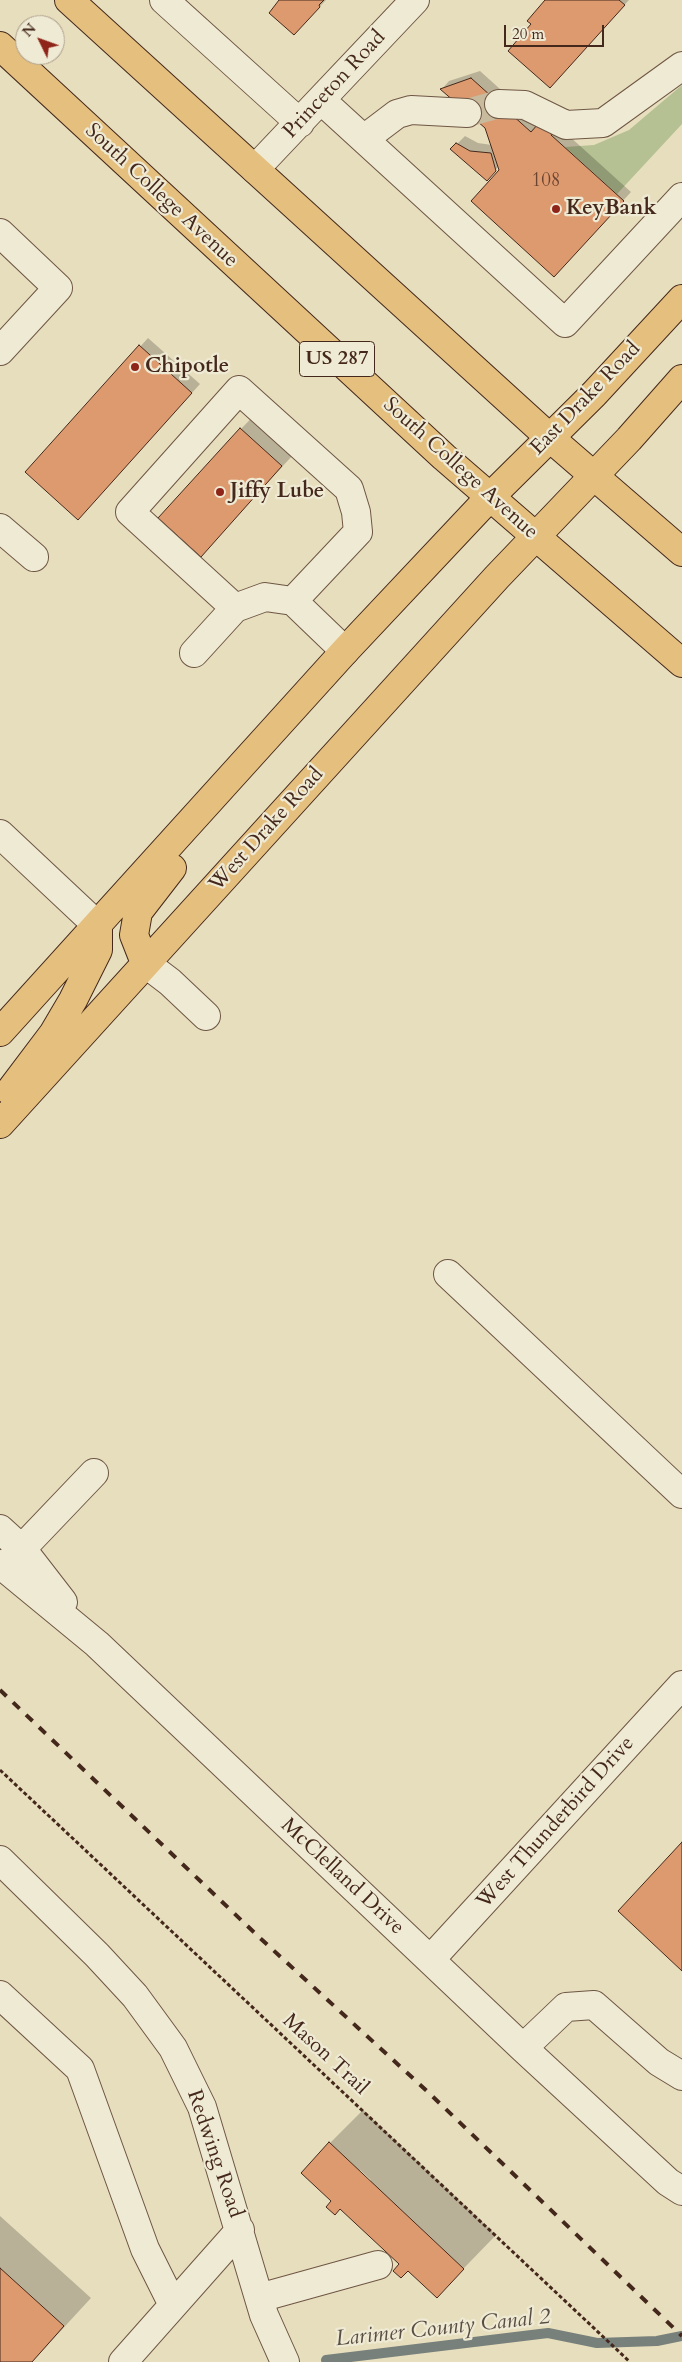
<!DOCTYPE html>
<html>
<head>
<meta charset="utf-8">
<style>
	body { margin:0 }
	#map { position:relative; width:682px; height:2362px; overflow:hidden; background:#e7debd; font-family:Cardo,serif }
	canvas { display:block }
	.north { position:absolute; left:15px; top:15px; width:50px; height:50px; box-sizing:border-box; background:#efead4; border:1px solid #ab9c8a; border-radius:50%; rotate:312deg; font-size:14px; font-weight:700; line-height:20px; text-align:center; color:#45281c }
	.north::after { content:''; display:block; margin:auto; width:18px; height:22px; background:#8f2418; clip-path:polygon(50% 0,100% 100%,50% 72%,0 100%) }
	.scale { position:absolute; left:504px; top:25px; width:100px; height:22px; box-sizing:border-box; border:2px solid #45281c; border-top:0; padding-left:6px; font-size:15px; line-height:18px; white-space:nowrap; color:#45281c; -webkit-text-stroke:4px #efead4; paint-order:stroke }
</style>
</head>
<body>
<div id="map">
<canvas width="682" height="2362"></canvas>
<div class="north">N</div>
<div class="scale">20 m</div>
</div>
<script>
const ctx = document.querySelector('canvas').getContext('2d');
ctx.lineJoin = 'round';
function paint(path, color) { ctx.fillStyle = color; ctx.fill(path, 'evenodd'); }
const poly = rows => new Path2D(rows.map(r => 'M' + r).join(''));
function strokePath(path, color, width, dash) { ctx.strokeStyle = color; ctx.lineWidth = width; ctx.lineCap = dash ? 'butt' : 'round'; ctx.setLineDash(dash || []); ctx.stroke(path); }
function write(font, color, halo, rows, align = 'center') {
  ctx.font = font + ' Cardo,serif'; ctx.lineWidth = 4.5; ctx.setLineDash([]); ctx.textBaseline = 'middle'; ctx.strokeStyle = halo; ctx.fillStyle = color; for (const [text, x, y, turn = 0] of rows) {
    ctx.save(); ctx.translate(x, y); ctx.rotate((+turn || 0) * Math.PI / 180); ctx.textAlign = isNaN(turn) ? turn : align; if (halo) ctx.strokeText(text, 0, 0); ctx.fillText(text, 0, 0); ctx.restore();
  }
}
const green = poly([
	[682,85,682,124,617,194,565,147,594,145,629,130]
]);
const shadow = poly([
	[281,0,326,0,294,34],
	[546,0,629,0,550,87,533,24],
	[480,71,539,124,558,126,631,192,562,268,499,166,487,179,452,149,465,136,478,143,492,145,486,128,442,89,449,81],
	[148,338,200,384,86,510,26,472],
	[263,406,304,443,201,555,241,429],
	[363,2110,496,2235,437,2296,333,2201,330,2143],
	[360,2170,371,2180,369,2182,358,2172],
	[0,2216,91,2298,32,2362,0,2362]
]);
const stream = poly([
	[326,2360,548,2333,597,2343,657,2341,682,2336]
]);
const building = poly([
	[279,0,324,0,319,5,320,7,294,35,269,13,279,0],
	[545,0,619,0,625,5,550,88,508,51,531,24,527,21,545,0],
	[471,78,531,132,538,124,547,131,549,128,553,132,551,135,624,201,554,277,471,201,499,170,485,128,440,89,471,78],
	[456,143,470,151,491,153,496,171,487,181,450,149,456,143],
	[139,345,192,393,78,520,25,472,139,345],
	[240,428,282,466,201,557,158,518,240,428],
	[682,1842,682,1971,618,1911,682,1842],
	[329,2142,464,2269,437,2298,408,2271,401,2278,393,2271,399,2264,340,2209,335,2215,326,2207,331,2201,301,2173,329,2142],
	[0,2268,64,2326,32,2362,0,2362,0,2268]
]);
const minorTunnel = poly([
	[467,113,499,104]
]);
const path = poly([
	[0,1770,630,2362]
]);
const minor = poly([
	[164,0,300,123],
	[321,100,565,323,682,197],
	[499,104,525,105,566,125,603,123,682,66],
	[364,139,397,114,411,110,467,113],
	[255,169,415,0],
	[0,233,58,288,0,351],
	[0,528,34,557],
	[235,608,130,512,239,390,349,489,356,512,358,532,293,601],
	[194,653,235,608,265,597,293,601,345,651],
	[0,834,98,926],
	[145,963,170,982,206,1016],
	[448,1274,682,1494],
	[0,1529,22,1549,63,1602],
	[10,1561,94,1473],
	[0,1564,97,1644,523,2048,668,2182,682,2191],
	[0,1860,97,1955,135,1996,173,2048,202,2107,264,2315,285,2362],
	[430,1960,682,1685],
	[0,1995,80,2069,145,2249,173,2305],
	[523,2048,566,2007,594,2005,659,2062,682,2076],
	[259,2298,378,2265],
	[123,2362,240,2230]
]);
const major = poly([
	[145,963,134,935,138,912,172,868],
	[0,1032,345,651,489,498,594,394,682,299],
	[10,1091,53,1034,73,1000,98,950,98,926],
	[0,1124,497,577,629,439,682,379]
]);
const highway = poly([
	[69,0,549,437,682,552],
	[0,46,444,457,682,663]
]);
const rail = poly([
	[0,1690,260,1938,428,2092,682,2336]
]);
const markers = [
	[556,209,5,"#8f2418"],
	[135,367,5,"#8f2418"],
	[220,492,5,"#8f2418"]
];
const numberNames = [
	["108",546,182]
];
const shields = [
	[337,359,75]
];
const shieldNames = [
	["US 287",337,359]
];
const streetNames = [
	["Princeton Road",335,85,-47],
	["South College Avenue",161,196,43],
	["East Drake Road",586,399,-46],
	["South College Avenue",460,469,42],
	["West Drake Road",267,830,-48],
	["West Thunderbird Drive",556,1823,-48],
	["McClelland Drive",342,1877,43],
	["Mason Trail",325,2055,43],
	["Redwing Road",214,2154,71]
];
const poiNames = [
	["KeyBank",566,209],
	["Chipotle",145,367],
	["Jiffy Lube",230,492]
];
const waterNames = [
	["Larimer County Canal 2",443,2329,-6]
];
paint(green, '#b5c192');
paint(shadow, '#0003');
strokePath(stream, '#77807a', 10);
paint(building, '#de9a6f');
strokePath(building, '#45281c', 1);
strokePath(minorTunnel, '#c7ba9d', 28, [28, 14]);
strokePath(minor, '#6e5644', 30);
strokePath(major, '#45281c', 30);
strokePath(highway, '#45281c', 30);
strokePath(path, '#45281c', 3, [4, 2.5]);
strokePath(minor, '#efead4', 28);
strokePath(major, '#e4bf7e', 28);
strokePath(highway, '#e4bf7e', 28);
strokePath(rail, '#45281c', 4, [9, 9]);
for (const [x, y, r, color] of markers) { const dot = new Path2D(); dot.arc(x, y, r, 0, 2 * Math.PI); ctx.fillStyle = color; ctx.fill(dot); strokePath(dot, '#efead4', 2); }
write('19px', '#6b4431', null, numberNames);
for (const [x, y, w] of shields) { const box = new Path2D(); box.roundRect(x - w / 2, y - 17.5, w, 35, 4); ctx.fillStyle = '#efead4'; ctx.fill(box); strokePath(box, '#45281c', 1); }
write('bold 20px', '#45281c', null, shieldNames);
write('21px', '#45281c', '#efead4', streetNames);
write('bold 21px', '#45281c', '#efead4', poiNames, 'left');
write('italic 22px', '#5a4d43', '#efead4', waterNames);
</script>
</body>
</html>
